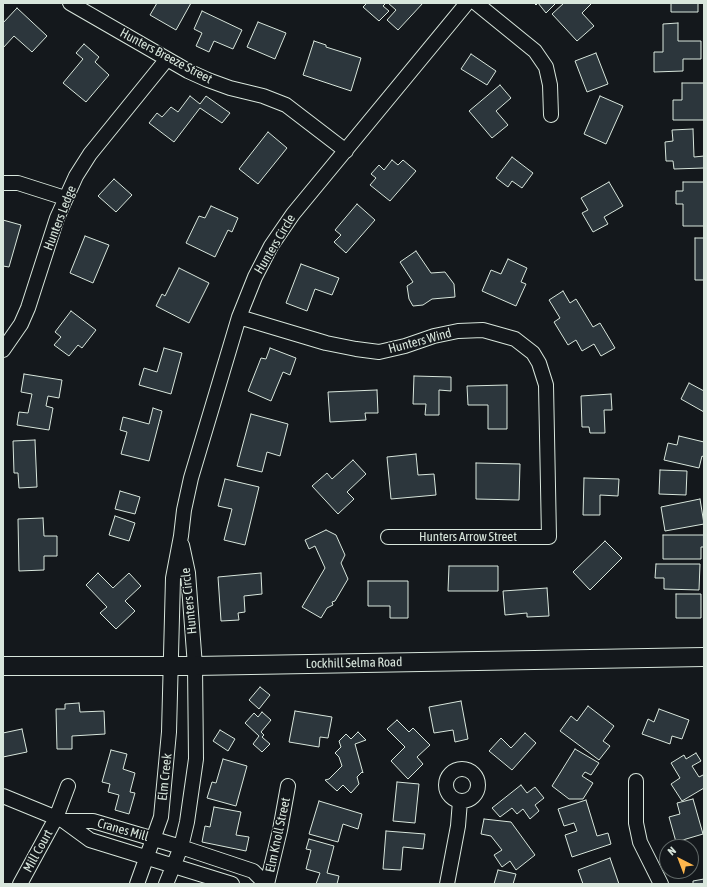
<!DOCTYPE html>
<html>
<head>
<meta charset="utf-8">
<style>
	body { margin:0 }
	#map { position:relative; width:707px; height:887px; overflow:hidden; background:#14181c; font-family:"Asap Condensed",sans-serif }
	canvas { display:block }
	.frame { position:absolute; inset:0; border:4px solid #d8e6dc; pointer-events:none }
	.north { position:absolute; left:659px; top:839px; width:40px; height:40px; box-sizing:border-box; background:#14181c; border:1px solid #626a69; border-radius:50%; rotate:318deg; font-size:11px; font-weight:700; line-height:16px; text-align:center; color:#d8e6dc }
	.north::after { content:''; display:block; margin:auto; width:14px; height:18px; background:#ffb74d; clip-path:polygon(50% 0,100% 100%,50% 72%,0 100%) }
</style>
</head>
<body>
<div id="map">
<canvas width="707" height="887"></canvas>
<div class="frame"></div>
<div class="north">N</div>
</div>
<script>
const ctx = document.querySelector('canvas').getContext('2d');
ctx.lineJoin = 'round';
function paint(path, color) { ctx.fillStyle = color; ctx.fill(path, 'evenodd'); }
const poly = rows => new Path2D(rows.map(r => 'M' + r).join(''));
function strokePath(path, color, width, dash) { ctx.strokeStyle = color; ctx.lineWidth = width; ctx.lineCap = dash ? 'butt' : 'round'; ctx.setLineDash(dash || []); ctx.stroke(path); }
function write(font, color, halo, rows, align = 'center') {
  ctx.font = font + ' "Asap Condensed",sans-serif'; ctx.lineWidth = 3; ctx.setLineDash([]); ctx.textBaseline = 'middle'; ctx.strokeStyle = halo; ctx.fillStyle = color; for (const [text, x, y, turn = 0] of rows) {
    ctx.save(); ctx.translate(x, y); ctx.rotate((+turn || 0) * Math.PI / 180); ctx.textAlign = isNaN(turn) ? turn : align; if (halo) ctx.strokeText(text, 0, 0); ctx.fillText(text, 0, 0); ctx.restore();
  }
}
const building = poly([
	[157,3,191,3,176,30,150,15,157,3],
	[367,3,386,3,383,6,389,11,379,21,363,7,367,3],
	[388,3,423,3,398,30,387,20,396,10,388,3],
	[534,3,556,3,546,13,538,3,536,5,534,3],
	[564,3,592,3,582,13,594,26,577,41,552,14,564,3],
	[671,3,698,3,698,12,671,12,671,3],
	[17,8,47,36,32,52,14,36,3,48,3,23,17,8],
	[202,11,242,30,233,49,214,41,209,52,196,46,202,33,194,29,202,11],
	[258,22,286,33,275,59,247,47,258,22],
	[678,23,678,41,701,41,701,59,683,59,683,71,654,72,654,52,663,52,663,24,678,23],
	[314,41,326,45,326,47,361,58,351,91,303,75,314,41],
	[84,44,99,57,95,62,109,75,86,102,63,83,83,59,76,53,84,44],
	[596,53,608,84,587,92,575,61,596,53],
	[471,54,496,71,487,85,461,69,471,54],
	[682,83,704,83,704,120,673,120,673,100,682,100,682,83],
	[500,85,511,98,496,111,508,125,492,138,469,111,500,85],
	[190,96,200,104,206,96,230,113,222,123,200,108,174,142,149,123,157,113,162,117,171,107,178,112,190,96],
	[600,96,623,106,606,144,584,134,600,96],
	[693,129,694,157,704,156,704,168,674,169,673,161,666,161,665,142,673,141,672,130,693,129],
	[268,132,287,148,258,184,239,169,268,132],
	[512,157,533,173,522,188,512,181,508,187,496,178,512,157],
	[392,160,398,165,403,160,416,171,390,201,370,185,376,178,371,174,379,165,384,170,392,160],
	[114,179,132,195,116,212,98,196,114,179],
	[609,182,623,206,604,217,608,224,593,232,582,213,588,210,581,198,609,182],
	[683,182,704,182,704,226,683,226,683,204,676,204,676,191,683,191,683,182],
	[357,204,375,220,346,253,334,242,341,235,335,230,357,204],
	[211,206,238,218,232,232,228,230,215,257,186,243,199,216,205,218,211,206],
	[3,220,21,225,9,267,3,266,3,220],
	[85,236,109,245,93,283,70,273,85,236],
	[695,238,704,238,704,280,695,280,695,238],
	[416,251,431,273,445,272,454,284,455,297,432,299,423,305,413,306,409,299,407,286,413,282,400,262,416,251],
	[508,259,527,268,521,282,526,284,516,306,482,291,491,270,501,274,508,259],
	[301,264,339,278,332,295,315,289,307,311,286,303,301,264],
	[179,268,209,283,189,323,156,306,162,294,165,296,179,268],
	[563,291,570,303,576,299,593,327,600,323,615,348,601,356,594,344,582,351,576,340,568,345,554,322,560,318,549,300,563,291],
	[71,311,96,330,82,348,78,345,69,356,54,345,61,337,55,332,71,311],
	[164,348,182,353,171,394,139,385,144,368,157,372,164,348],
	[270,348,296,358,290,375,283,372,271,401,248,391,261,358,266,359,270,348],
	[24,374,62,380,59,398,48,396,46,406,53,408,49,430,17,425,19,412,28,413,32,394,21,392,24,374],
	[414,376,451,377,451,391,439,390,439,415,425,415,426,404,413,404,414,376],
	[689,383,704,391,704,412,681,399,689,383],
	[507,385,507,429,488,429,488,405,468,405,467,386,507,385],
	[377,390,378,413,365,413,366,420,330,422,328,392,377,390],
	[611,394,612,410,604,410,605,433,590,433,589,427,582,427,581,396,611,394],
	[153,408,162,411,149,461,121,454,127,432,120,430,123,417,149,424,153,408],
	[251,414,288,424,280,456,267,452,262,472,237,466,251,414],
	[679,436,704,442,704,457,702,456,699,468,664,460,668,443,677,445,679,436],
	[35,440,37,487,19,488,18,473,14,473,13,441,35,440],
	[416,454,418,475,434,474,436,495,391,499,387,457,416,454],
	[353,460,366,474,347,492,354,499,338,514,312,486,327,473,332,479,353,460],
	[476,463,520,464,519,500,476,499,476,463],
	[660,470,687,471,686,495,659,494,660,470],
	[584,478,619,479,618,496,600,495,600,515,583,515,584,478],
	[225,479,259,487,245,545,224,540,232,509,218,506,225,479],
	[120,491,140,497,135,514,115,509,120,491],
	[700,499,704,524,665,531,661,507,700,499],
	[115,516,135,523,129,541,109,535,115,516],
	[43,518,44,536,57,536,57,556,44,556,44,570,19,571,18,519,43,518],
	[326,530,336,535,345,555,341,563,348,579,335,601,332,602,333,605,327,608,321,618,302,607,325,568,315,546,309,549,305,540,326,530],
	[663,535,704,535,704,547,701,547,701,559,663,559,663,535],
	[605,541,622,558,590,590,573,572,605,541],
	[656,564,700,564,699,590,664,589,664,578,655,578,656,564],
	[449,566,498,566,498,591,448,591,449,566],
	[98,573,113,588,129,573,141,586,125,601,135,611,116,629,100,613,107,607,86,585,98,573],
	[261,573,262,594,244,596,245,612,238,613,239,620,221,621,218,577,261,573],
	[368,581,408,581,408,618,390,618,390,606,368,606,368,581],
	[547,588,549,616,527,617,527,613,505,615,503,591,547,588],
	[676,594,701,594,701,618,676,618,676,594],
	[260,687,270,695,259,709,249,700,260,687],
	[461,701,468,739,455,742,453,730,434,733,429,707,461,701],
	[79,703,80,712,104,711,105,734,72,736,72,749,57,749,56,709,65,709,65,704,79,703],
	[588,706,614,726,603,741,610,746,599,760,560,731,571,716,577,721,588,706],
	[659,709,689,720,682,739,672,736,670,744,642,734,648,719,654,722,659,709],
	[295,711,332,717,328,738,320,737,319,747,289,742,295,711],
	[262,712,271,720,261,732,264,735,262,737,270,744,262,752,253,744,259,736,245,723,254,713,258,717,262,712],
	[397,720,409,732,413,728,430,745,417,757,423,764,408,779,391,761,405,747,387,729,397,720],
	[22,729,27,752,3,757,3,733,22,729],
	[220,730,235,739,228,751,213,741,220,730],
	[358,732,366,740,355,744,363,773,362,772,357,777,359,784,351,793,343,785,337,791,325,780,329,779,342,766,339,757,335,753,341,747,339,741,346,734,351,739,358,732],
	[525,733,536,743,512,770,489,751,501,738,511,748,525,733],
	[575,749,599,763,591,775,585,772,582,776,593,783,583,799,569,799,552,786,575,749],
	[111,750,127,754,123,769,135,773,130,792,135,793,129,814,115,810,119,795,108,792,110,784,102,782,111,750],
	[696,753,701,761,692,766,699,777,703,775,704,776,704,788,682,801,671,784,680,778,671,763,684,755,686,759,696,753],
	[223,759,247,766,236,806,207,798,212,782,216,783,223,759],
	[397,782,419,784,415,823,393,821,397,782],
	[521,785,527,793,535,787,544,798,535,805,539,811,530,819,523,809,517,814,512,808,500,817,492,808,521,785],
	[693,799,703,834,676,842,669,817,680,814,677,803,693,799],
	[586,800,597,836,608,833,611,844,572,857,565,835,577,831,574,823,564,826,558,809,586,800],
	[319,801,362,814,358,829,343,824,338,842,309,834,319,801],
	[214,807,241,812,236,835,249,837,246,851,202,842,205,826,210,827,214,807],
	[484,819,511,822,535,855,516,870,510,861,502,867,494,855,502,850,491,836,481,834,484,819],
	[386,831,425,834,423,849,403,847,401,870,383,869,386,831],
	[309,839,334,846,327,873,339,876,337,884,316,884,320,873,306,869,311,850,306,849,309,839],
	[610,858,619,884,583,884,578,870,610,858],
	[498,870,516,874,513,884,494,884,498,870],
	[704,879,704,884,693,884,693,881,704,879]
]);
const minor = poly([
	[70,3,188,71,208,80,230,88,263,96,286,105,346,151],
	[476,3,535,51,546,67,550,85,551,115],
	[3,183,18,183,65,198],
	[239,317,326,343,356,349,379,352,405,346,434,336,458,331,483,330,515,339,533,353,539,363,546,385,549,537,388,537],
	[3,350,21,324,28,308,57,218,76,176,90,154,167,59],
	'446 785a16 16 0 1 1 32 0a16 16 0 1 1-32 0Z',
	[636,781,636,823,640,842,661,884],
	[3,796,64,821,90,840,232,884],
	[64,821,93,821,181,847,253,871,266,884],
	[20,884,56,818,68,786],
	[137,884,161,817,169,732,173,578,181,536,184,510,191,478,239,317,255,277,271,246,293,214,467,3],
	[166,884,181,847,187,822,196,759,195,666,188,573,182,545],
	[267,884,280,830,288,786],
	[447,884,458,826,460,801]
]);
const major = poly([
	[3,666,195,666,704,657]
]);
const streetNames = [
	["Hunters Breeze Street",166,56,28],
	["Hunters Ledge",60,218,-69],
	["Hunters Circle",275,244,-59],
	["Hunters Wind",420,341,-15],
	["Hunters Arrow Street",468,537],
	["Hunters Circle",189,601,-96],
	["Lockhill Selma Road",354,663,-1],
	["Elm Creek",165,777,-84],
	["Cranes Mill",123,830,16],
	["Elm Knoll Street",278,835,-78],
	["Mill Court",38,851,-61]
];
paint(building, '#2c363c');
strokePath(building, '#d8e6dc', 1);
strokePath(minor, '#d8e6dc', 16);
strokePath(major, '#d8e6dc', 20);
strokePath(minor, '#14181c', 14);
strokePath(major, '#14181c', 18);
write('13px', '#d8e6dc', '#14181c', streetNames);
</script>
</body>
</html>
